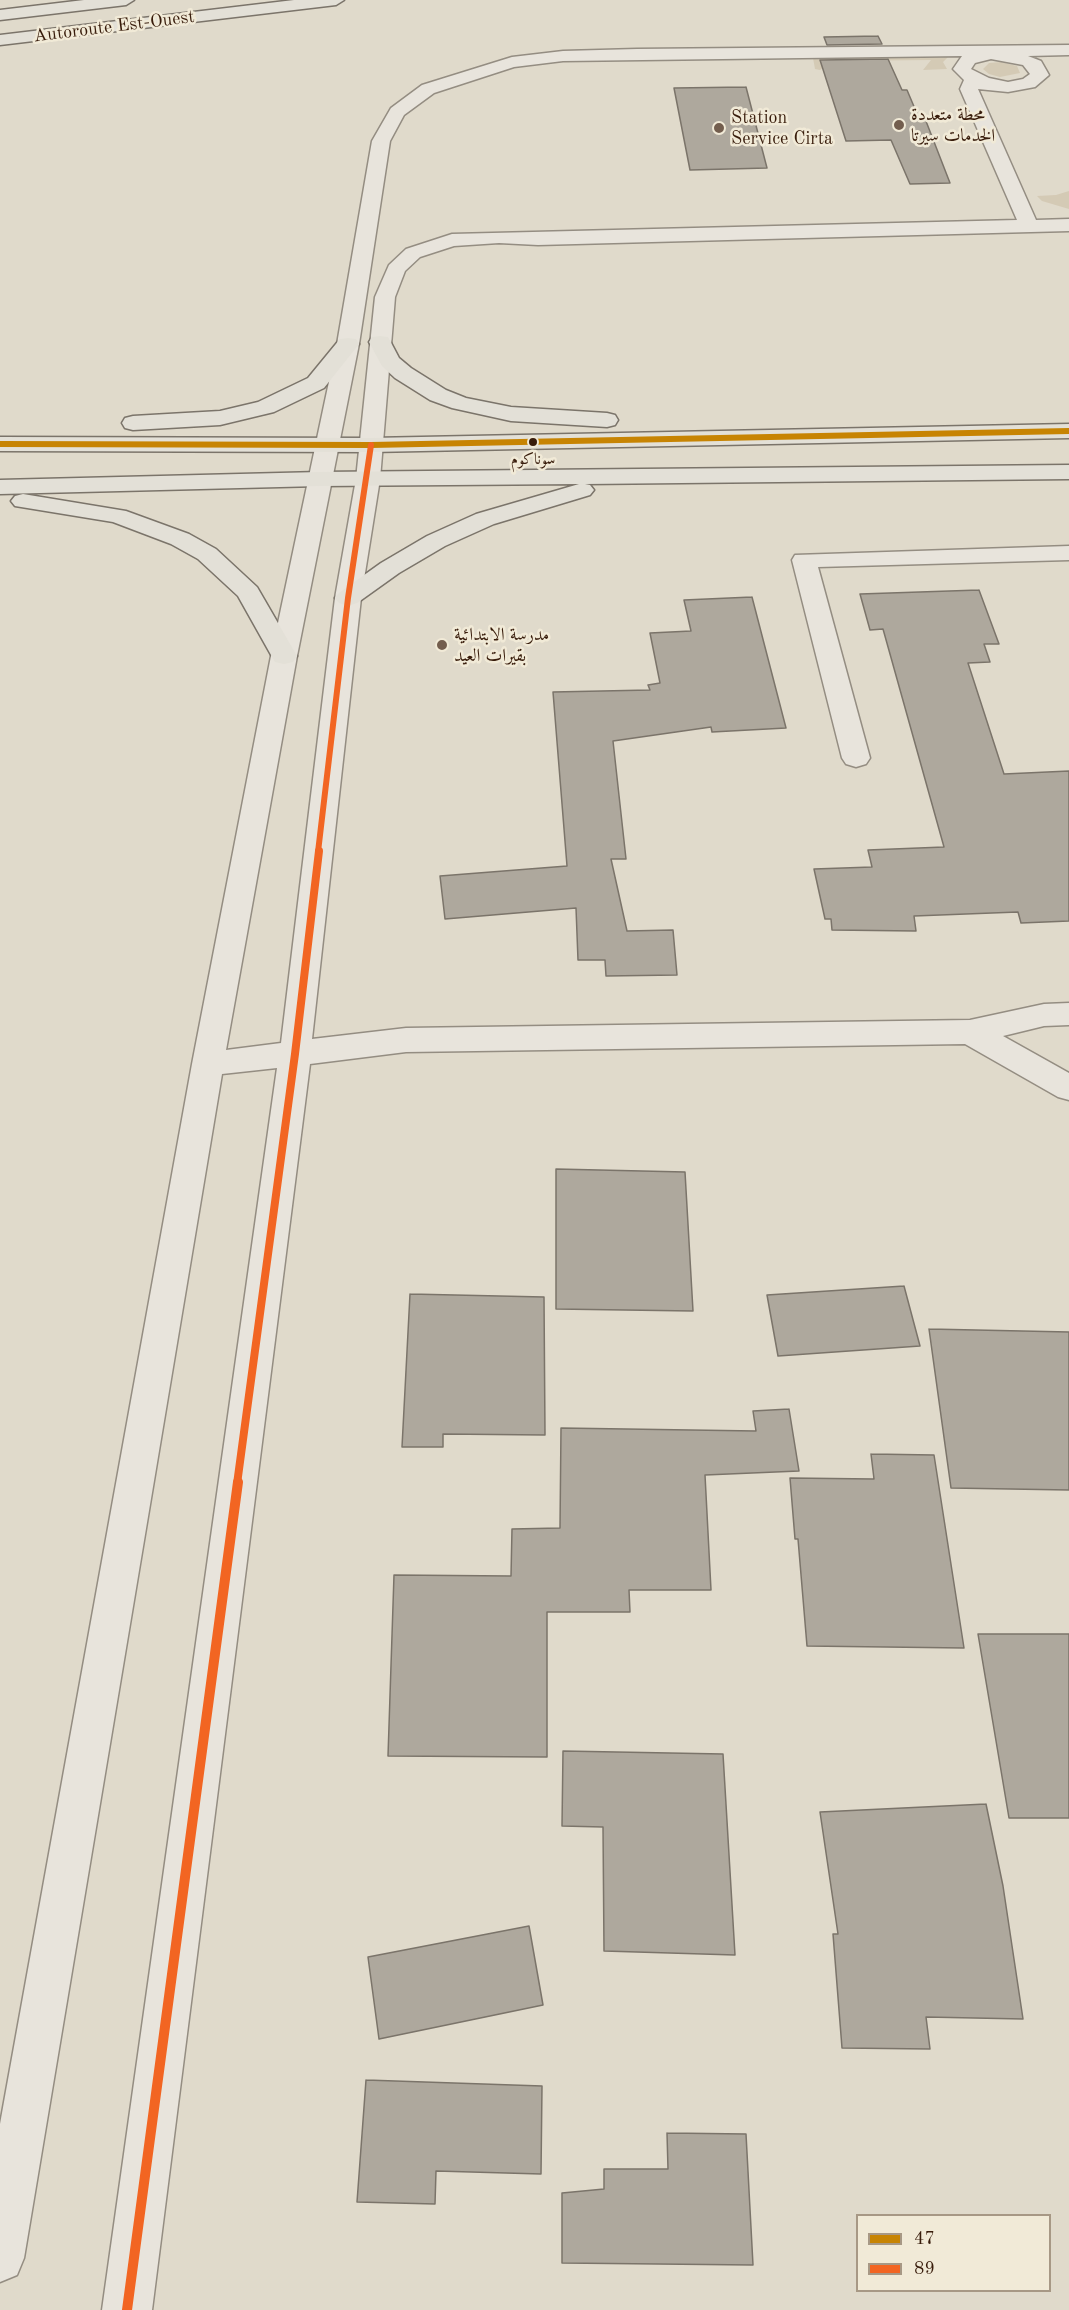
<!DOCTYPE html>
<html>
<head>
<meta charset="utf-8">
<style>
	body { margin:0 }
	#map { position:relative; width:1069px; height:2310px; overflow:hidden; background:#e0dacb; font-family:"Old Standard TT",serif }
	canvas { display:block }
	.legend { position:absolute; left:856px; top:2214px; width:195px; height:78px; box-sizing:border-box; background:#f1ead7; border:2px solid #a79885; margin:0; padding:8px 10px; list-style:none; font-size:18px; color:#381c0b }
	.legend li { display:flex; align-items:center; gap:12px; height:30px }
	.legend b { width:30px; border:2px solid #a79885 }
</style>
</head>
<body>
<div id="map">
<canvas width="1069" height="2310"></canvas>
<ul class="legend">
<li><b style="height:8px;background:#c78403"></b>47</li>
<li><b style="height:8px;background:#f26522"></b>89</li>
</ul>
</div>
<script>
const ctx = document.querySelector('canvas').getContext('2d');
ctx.lineJoin = 'round';
function paint(path, color) { ctx.fillStyle = color; ctx.fill(path, 'evenodd'); }
const poly = rows => new Path2D(rows.map(r => 'M' + r).join(''));
function strokePath(path, color, width, dash) { ctx.strokeStyle = color; ctx.lineWidth = width; ctx.lineCap = dash ? 'butt' : 'round'; ctx.setLineDash(dash || []); ctx.stroke(path); }
function write(font, color, halo, rows, align = 'center') {
  ctx.font = font + ' "Old Standard TT",Amiri,serif'; ctx.lineWidth = 5; ctx.setLineDash([]); ctx.textBaseline = 'middle'; ctx.strokeStyle = halo; ctx.fillStyle = color; for (const [text, x, y, turn = 0] of rows) {
    ctx.save(); ctx.translate(x, y); ctx.rotate((+turn || 0) * Math.PI / 180); ctx.textAlign = isNaN(turn) ? turn : align; if (halo) ctx.strokeText(text, 0, 0); ctx.fillText(text, 0, 0); ctx.restore();
  }
}
const green = poly([
	[948,57,943,62,947,69,923,70,931,60,834,61,820,70,815,69,813,58],
	[1001,62,1017,66,1020,73,1000,77,989,74,983,69,989,63],
	[1069,191,1069,209,1042,201,1037,196,1056,195]
]);
const building = poly([
	[878,36,882,44,827,45,824,37,878,36],
	[888,59,902,90,907,90,918,116,924,116,950,183,910,184,891,140,846,141,820,60,888,59],
	[746,87,767,168,690,170,674,88,746,87],
	[979,590,999,644,984,644,990,662,968,663,1004,774,1069,771,1069,921,1021,923,1018,912,914,916,916,931,832,930,831,919,825,919,814,869,872,867,868,850,944,847,883,629,870,630,860,594,979,590],
	[752,597,786,728,712,732,711,727,613,741,626,859,611,859,627,931,673,930,677,975,606,976,605,960,578,960,576,908,445,919,440,876,567,866,553,692,650,690,648,685,660,683,650,633,691,631,684,600,752,597],
	[556,1169,685,1172,693,1311,556,1309,556,1169],
	[904,1286,920,1346,778,1356,767,1295,904,1286],
	[410,1294,544,1297,545,1435,443,1434,443,1447,402,1447,410,1294],
	[929,1329,1069,1332,1069,1490,951,1488,929,1329],
	[789,1409,799,1471,705,1475,711,1590,629,1590,630,1612,547,1612,547,1757,388,1756,394,1575,511,1576,512,1529,560,1528,561,1428,756,1431,753,1411,789,1409],
	[871,1454,934,1455,964,1648,807,1646,798,1539,795,1539,790,1478,874,1479,871,1454],
	[978,1634,1069,1634,1069,1818,1009,1818,978,1634],
	[563,1751,723,1754,735,1955,604,1951,603,1827,562,1826,563,1751],
	[986,1804,1003,1886,1023,2019,926,2017,930,2049,842,2048,833,1934,838,1934,820,1812,986,1804],
	[529,1926,543,2005,379,2039,368,1957,529,1926],
	[366,2080,542,2086,541,2174,436,2171,435,2204,357,2202,366,2080],
	[667,2133,746,2134,753,2265,562,2263,562,2193,604,2189,604,2169,668,2169,667,2133]
]);
const minor = poly([
	[1069,45,1069,55,1028,56,1041,61,1049,75,1035,87,1008,92,978,89,1036,220,1069,219,1069,231,538,245,499,243,454,246,420,257,405,271,395,297,380,479,361,598,312,1039,406,1028,970,1020,1044,1004,1069,1003,1069,1025,1044,1026,1003,1036,1069,1073,1069,1100,1058,1097,965,1044,406,1052,310,1064,152,2310,102,2310,277,1068,222,1074,24,2258,17,2275,0,2282,0,2124,192,1064,271,656,337,344,372,141,391,108,422,85,512,57,563,51,637,49,1069,45],
	[962,56,953,69,964,80,960,89,1017,220,452,234,406,249,389,265,375,297,356,479,335,598,281,1043,226,1050,297,656,359,344,390,141,404,115,434,93,514,67,563,61,962,56],
	[991,59,1023,65,1030,74,1023,79,1008,82,989,78,971,69,975,63,991,59],
	[1069,546,1069,560,818,567,870,758,866,764,856,767,846,764,842,758,792,560,795,555,1069,546]
]);
const highway = poly([
	[84,0,134,0,126,5,0,20,0,10,84,0],
	[294,0,344,0,336,5,0,45,0,35,294,0],
	[380,336,388,337,399,358,411,368,446,390,466,398,511,407,607,413,615,415,618,420,615,425,607,427,511,421,452,408,430,400,395,378,382,366,369,342,372,337,380,336],
	[348,338,356,339,359,344,324,388,274,412,220,425,133,430,125,428,122,423,125,418,133,416,220,411,258,402,308,378,340,339,348,338],
	[1069,424,1069,438,371,452,0,451,0,437,371,438,1069,424],
	[1069,465,1069,479,585,484,590,485,594,490,590,495,494,524,445,546,399,573,357,603,348,606,339,603,335,598,339,593,381,563,427,536,476,514,579,484,320,486,0,494,0,480,320,472,1069,465],
	[23,494,126,511,189,534,216,549,257,587,297,656,293,662,284,664,275,662,238,596,198,559,171,544,113,522,15,506,11,501,15,496,23,494]
]);
const bus1 = poly([
	[0,444,371,445,1069,431]
]);
const bus2Far2 = poly([
	[318,852,348,598,371,445]
]);
const bus2Far1 = poly([
	[237,1484,295,1054,319,851]
]);
const bus2 = poly([
	[127,2310,238,1482]
]);
const markers = [
	[899,125,6,"#735e4e"],
	[719,128,6,"#735e4e"],
	[533,442,5,"#381c0b"],
	[442,645,6,"#735e4e"]
];
const farBusnames = [
	["سوناكوم",533,460]
];
const farStreetnames = [
	["Autoroute Est-Ouest",114,27,-7]
];
const farPoinames = [
	["محطة متعددة",911,115],
	["الخدمات سيرتا",911,136],
	["Station",731,118],
	["Service Cirta",731,139],
	["مدرسة الابتدائية",454,635],
	["بقيرات العيد",454,656]
];
paint(green, '#d4cab5');
paint(building, '#aea89d');
strokePath(building, '#7b746a', 1.5);
strokePath(minor, '#948d82', 3);
strokePath(highway, '#7b746a', 3);
paint(minor, '#e8e4dc');
paint(highway, '#e3e0d7');
strokePath(bus1, '#c78403', 6);
strokePath(bus2Far2, '#f26522', 6);
strokePath(bus2Far1, '#f26522', 8);
strokePath(bus2, '#f26522', 10);
for (const [x, y, r, color] of markers) { const dot = new Path2D(); dot.arc(x, y, r, 0, 2 * Math.PI); ctx.fillStyle = color; ctx.fill(dot); strokePath(dot, '#f1ead7', 2); }
write('16px', '#381c0b', '#f1ead7', farBusnames);
write('18px', '#381c0b', '#f1ead7', farStreetnames);
write('18px', '#381c0b', '#f1ead7', farPoinames, 'left');
</script>
</body>
</html>
